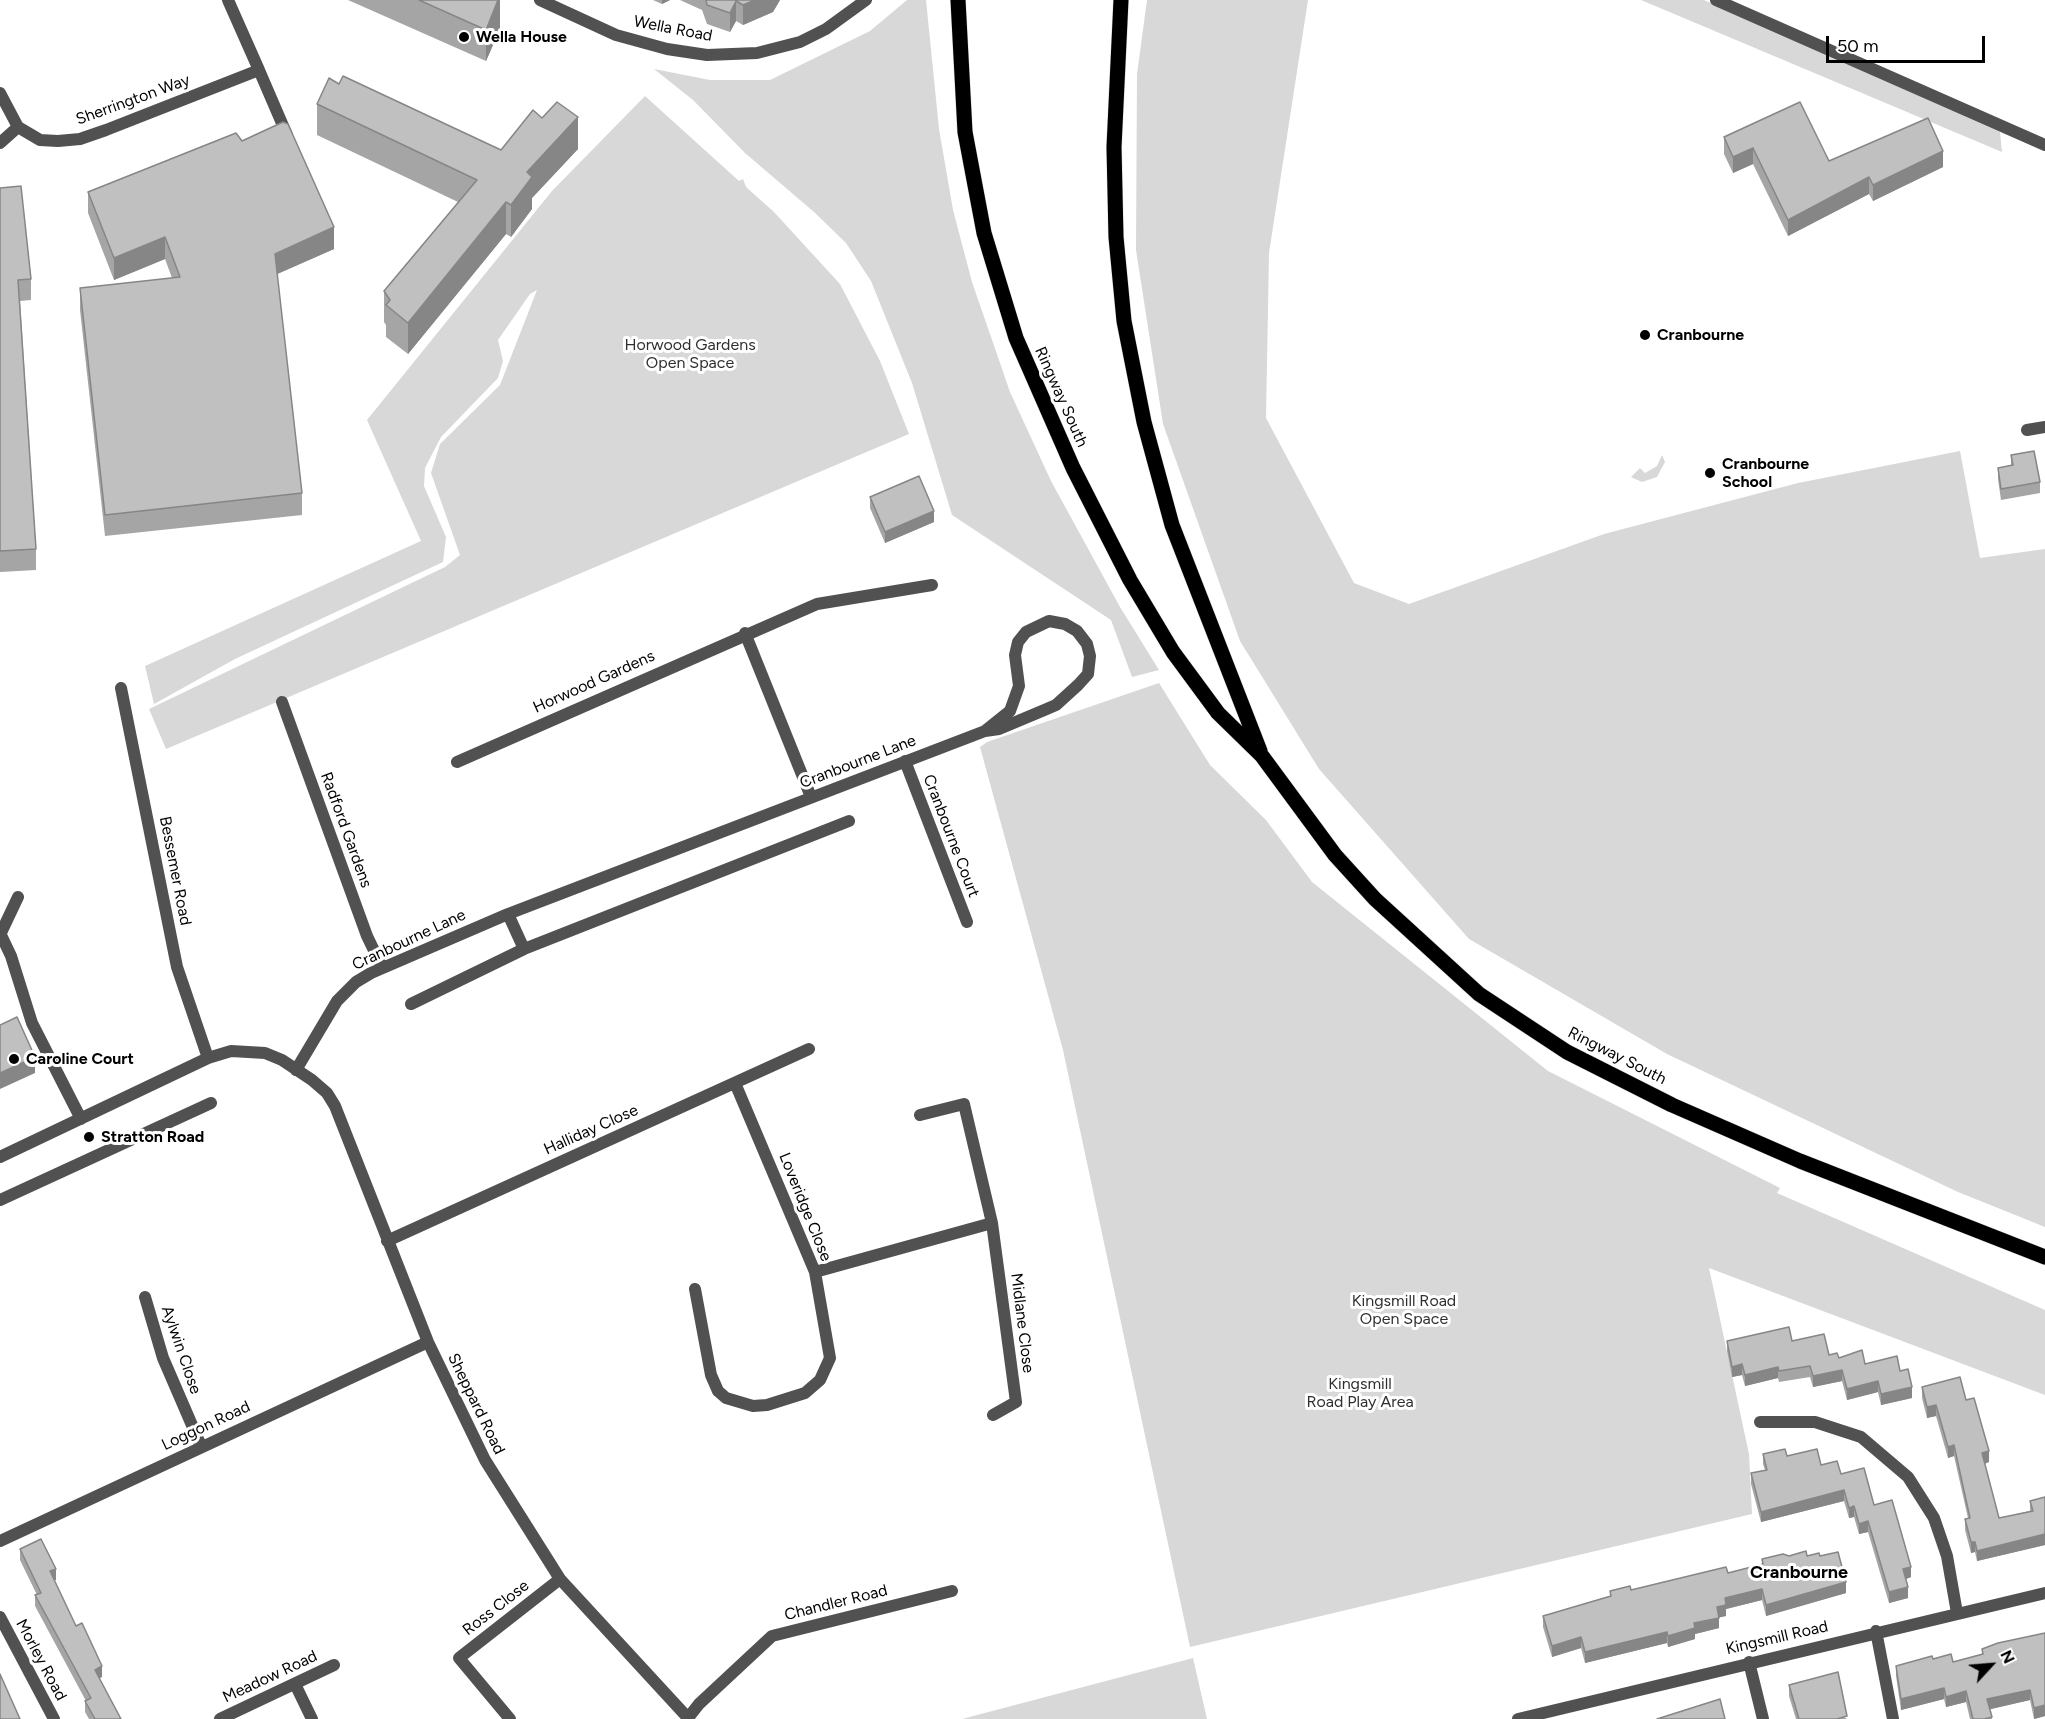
<!DOCTYPE html>
<html>
<head>
<meta charset="utf-8">
<style>
	body { margin:0 }
	#map { position:relative; width:2045px; height:1719px; overflow:hidden; background:#fff; font-family:Figtree,sans-serif }
	canvas { display:block }
	.north { position:absolute; left:1961px; top:1635px; width:60px; height:60px; -webkit-text-stroke:4px #fff; paint-order:stroke; rotate:64deg; font-size:16px; font-weight:700; line-height:24px; text-align:center; color:#000 }
	.north::after { content:''; display:block; margin:auto; width:21px; height:27px; background:#000; clip-path:polygon(50% 0,100% 100%,50% 72%,0 100%) }
	.scale { position:absolute; left:1826px; top:36px; width:159px; height:27px; box-sizing:border-box; border:3px solid #000; border-top:0; padding-left:8px; font-size:18px; line-height:21px; white-space:nowrap; color:#000; -webkit-text-stroke:4px #fff; paint-order:stroke }
</style>
</head>
<body>
<div id="map">
<canvas width="2045" height="1719"></canvas>
<div class="north">N</div>
<div class="scale">50 m</div>
</div>
<script>
const ctx = document.querySelector('canvas').getContext('2d');
ctx.lineJoin = 'round';
function paint(path, color) { ctx.fillStyle = color; ctx.fill(path, 'evenodd'); }
const poly = rows => new Path2D(rows.map(r => 'M' + r).join(''));
function strokePath(path, color, width, dash) { ctx.strokeStyle = color; ctx.lineWidth = width; ctx.lineCap = dash ? 'butt' : 'round'; ctx.setLineDash(dash || []); ctx.stroke(path); }
function write(font, color, halo, rows, align = 'center') {
  ctx.font = font + ' Figtree,sans-serif'; ctx.lineWidth = 6; ctx.setLineDash([]); ctx.textBaseline = 'middle'; ctx.strokeStyle = halo; ctx.fillStyle = color; for (const [text, x, y, turn = 0] of rows) {
    ctx.save(); ctx.translate(x, y); ctx.rotate((+turn || 0) * Math.PI / 180); ctx.textAlign = isNaN(turn) ? turn : align; if (halo) ctx.strokeText(text, 0, 0); ctx.fillText(text, 0, 0); ctx.restore();
  }
}
const green = poly([
	[907,0,926,0,939,129,953,210,972,282,1010,392,1051,481,1120,607,1159,670,1132,677,1111,620,952,515,912,383,871,281,846,243,814,212,745,153,693,100,654,69,710,80,770,80,870,31],
	[1147,0,1308,0,1269,253,1266,418,1354,583,1409,604,1604,534,1798,483,1960,451,1980,558,2045,549,2045,1227,1958,1192,1667,1054,1469,939,1319,769,1240,641,1163,424,1136,250,1137,74],
	[1641,0,1704,0,2000,132,2002,152],
	[645,96,739,181,743,179,746,187,774,212,840,284,880,361,909,434,166,749,149,709,445,567,460,555,431,473,440,444,500,385,537,290,530,294,498,340,503,361,498,378,441,437,425,468,424,486,446,537,443,562,235,659,154,704,145,666,421,541,367,420,552,191],
	[1662,455,1665,462,1657,477,1642,482,1631,477,1640,468,1645,473,1657,466],
	[1159,683,1210,765,1266,820,1312,882,1548,1071,1780,1188,1777,1193,2045,1310,2045,1395,1709,1268,1749,1454,1752,1514,1190,1647,1063,1050,980,747,987,742],
	[1193,1658,1207,1719,962,1719]
]);
const minor = poly([
	[228,0,259,70],
	[540,0,616,35,667,49,707,55,757,53,800,42,826,29,866,0],
	[1716,0,2045,145],
	[0,93,18,127,40,140,58,141,80,139,106,130,259,70,287,135],
	[0,143,18,127],
	[2027,430,2045,427],
	[745,633,811,797],
	[121,688,177,967,208,1058],
	[282,702,367,936,382,967],
	[905,761,967,922],
	[457,762,817,604,932,585],
	[508,914,524,949],
	[0,935,18,897],
	[1,935,11,956,32,1023,81,1119],
	[411,1004,524,949,849,821],
	[296,1070,337,1001,356,982,371,973,508,914,985,731,1010,711,1019,686,1015,655,1018,642,1026,632,1049,621,1065,624,1077,631,1087,644,1090,656,1088,674,1078,685,1056,705,1042,711,999,729,985,731],
	[920,1115,964,1104,992,1223,1016,1402,993,1415],
	[0,1157,208,1058,231,1051,265,1053,282,1060,312,1080,327,1093,335,1106,428,1342,485,1460,560,1579,689,1719],
	[0,1200,211,1103],
	[387,1241,809,1049],
	[815,1272,992,1223],
	[695,1289,711,1375,718,1391,726,1398,753,1406,767,1405,805,1393,820,1380,830,1358,815,1272,735,1083],
	[145,1297,163,1358,201,1446],
	[1760,1422,1815,1422,1861,1437,1908,1477,1934,1518,1947,1556,1957,1613],
	[0,1541,428,1342],
	[0,1617,54,1719],
	[1876,1631,1893,1719],
	[1749,1662,1763,1719],
	[295,1684,312,1719],
	[688,1718,699,1704,772,1636,952,1591],
	[220,1719,334,1665],
	[510,1719,459,1658,560,1579],
	[1518,1719,2045,1593]
]);
const primary = poly([
	[958,0,965,132,984,233,1016,338,1073,468,1130,580,1173,652,1218,713,1262,756,1335,855,1375,899,1479,994,1567,1052,1672,1105,1800,1161,2045,1257],
	[1121,0,1114,147,1116,237,1124,321,1144,422,1172,525,1260,751]
]);
const wall = poly([
	[348,0,500,0,500,29,486,61],
	[653,0,670,0,662,4],
	[680,0,780,0,773,12,743,25,736,21,730,32,707,24,702,10],
	[339,84,501,150,578,149,532,198,532,209,511,237,506,234,408,354,386,337,386,325,384,322,384,291,458,202,317,135,317,104],
	[1724,137,1829,161,1943,167,1873,201,1869,194,1788,236,1753,164,1733,173,1724,154],
	[242,141,334,249,277,274,302,493,302,515,105,536,80,310,80,288,172,278,165,259,114,280,88,213,88,192],
	[0,188,31,279,31,300,20,301,36,549,36,570,0,572],
	[2011,455,2040,482,2040,493,2001,500,1998,479,1998,468,2011,465],
	[870,497,934,522,885,543,870,508],
	[1727,1341,1792,1341,1829,1355,1900,1371,1912,1398,1881,1405,1878,1392,1847,1400,1842,1381,1813,1387,1810,1377,1779,1382,1778,1378,1745,1386,1742,1375,1732,1377,1727,1351],
	[1922,1387,1966,1400,1989,1462,1985,1464,1999,1518,2030,1511,2030,1501,2045,1545,1977,1561,1975,1552,1971,1553,1965,1530,1965,1519,1968,1518,1954,1456,1948,1458,1936,1416,1927,1418,1922,1398],
	[1763,1454,1787,1456,1821,1465,1841,1474,1874,1505,1911,1577,1906,1579,1908,1598,1889,1603,1868,1532,1859,1534,1854,1517,1849,1518,1844,1501,1761,1522,1751,1484,1751,1473,1765,1470,1763,1464],
	[20,1549,56,1580,54,1580,76,1626,102,1677,99,1678,121,1719,89,1719,85,1712,85,1701,86,1701,35,1606,35,1595,37,1595,20,1560],
	[1789,1556,1820,1556,1846,1593,1766,1616,1762,1600,1726,1609,1726,1616,1719,1617,1719,1628,1695,1634,1695,1639,1668,1647,1667,1643,1585,1663,1581,1648,1552,1657,1543,1627,1543,1616,1610,1596,1610,1591,1631,1590,1728,1573,1762,1564,1762,1559],
	[2045,1633,2045,1716,2034,1719,2030,1700,1990,1709,1992,1719,1970,1719,1966,1702,1946,1707,1944,1699,1901,1710,1896,1676,1896,1666,1933,1659,1953,1662,1982,1654,1982,1649],
	[1789,1685,1847,1719,1796,1719,1789,1696]
]);
const shadedWall = poly([
	[498,0,500,0,500,29,486,61,486,30],
	[662,0,670,0,662,4],
	[755,0,780,0,773,12,743,25,743,5],
	[736,1,736,21,730,32,730,13],
	[578,117,578,149,532,198,532,209,511,237,511,205,527,172],
	[1753,148,1753,164,1733,173,1733,157],
	[1943,151,1943,167,1873,201,1873,185],
	[1869,177,1869,194,1788,236,1788,220],
	[506,202,506,234,408,354,408,323],
	[334,227,334,249,275,275,275,254],
	[165,237,165,259,114,280,114,258],
	[934,511,934,522,885,543,885,532],
	[35,1057,35,1073,0,1089,0,1073],
	[1742,1364,1742,1375,1732,1377,1732,1367],
	[1778,1367,1778,1378,1745,1386,1745,1375],
	[1842,1370,1842,1381,1813,1387,1813,1376],
	[1878,1381,1878,1392,1847,1400,1847,1389],
	[1912,1387,1912,1398,1881,1405,1881,1394],
	[1936,1405,1936,1416,1927,1418,1927,1407],
	[1954,1445,1954,1456,1948,1458,1948,1447],
	[1989,1451,1989,1462,1982,1464,1982,1453],
	[1844,1490,1844,1501,1761,1522,1761,1512],
	[1854,1506,1854,1517,1849,1518,1849,1508],
	[1868,1521,1868,1532,1859,1534,1859,1524],
	[2045,1534,2045,1545,1977,1561,1977,1551],
	[1971,1542,1975,1542,1975,1552,1971,1553],
	[1911,1567,1911,1577,1903,1580,1903,1569],
	[56,1569,56,1580,50,1582,50,1571],
	[1846,1582,1846,1593,1766,1616,1766,1605],
	[1908,1587,1908,1598,1889,1603,1889,1592],
	[1762,1589,1762,1600,1726,1609,1726,1616,1717,1618,1717,1607,1725,1598],
	[1719,1618,1719,1628,1695,1634,1695,1639,1668,1647,1668,1636,1694,1623],
	[1667,1632,1667,1643,1585,1663,1585,1652],
	[1581,1637,1581,1648,1552,1657,1552,1646],
	[102,1666,102,1677,95,1680,95,1670],
	[1944,1688,1944,1699,1901,1710,1901,1699],
	[2030,1690,2030,1700,1987,1710,1987,1699],
	[1966,1691,1966,1702,1946,1707,1946,1697],
	[2045,1705,2045,1716,2034,1719,2034,1708]
]);
const building = poly([
	[419,0,498,0,486,30,419,0],
	[706,0,755,0,743,5,736,1,730,13,707,5,706,0],
	[343,76,501,150,533,110,542,118,557,102,578,117,527,172,532,177,511,205,506,202,408,323,386,305,390,300,384,291,477,180,317,104,329,78,339,84,343,76],
	[1800,102,1829,161,1928,118,1943,151,1873,185,1869,177,1788,220,1753,148,1733,157,1724,137,1800,102],
	[283,122,288,124,334,227,275,254,302,493,105,515,80,288,180,277,165,237,114,258,88,192,236,133,242,141,283,122],
	[21,186,31,279,18,280,36,549,0,551,0,188,21,186],
	[2034,451,2040,482,2001,489,1998,468,2013,465,2011,455,2034,451],
	[919,476,934,511,885,532,870,497,919,476],
	[17,1017,35,1057,0,1073,0,1025,17,1017],
	[1789,1327,1792,1341,1824,1334,1829,1355,1837,1353,1839,1358,1862,1350,1865,1364,1897,1356,1900,1371,1908,1369,1912,1387,1881,1394,1878,1381,1847,1389,1842,1370,1813,1376,1810,1366,1779,1371,1778,1367,1745,1375,1742,1364,1732,1367,1727,1341,1789,1327],
	[1960,1377,1966,1400,1974,1398,1989,1451,1982,1453,1999,1518,2033,1511,2030,1501,2045,1497,2045,1534,1977,1551,1975,1542,1971,1542,1965,1519,1970,1518,1954,1445,1948,1447,1936,1405,1927,1407,1922,1387,1960,1377],
	[1785,1449,1787,1456,1817,1449,1821,1465,1837,1461,1841,1474,1864,1468,1874,1505,1892,1500,1911,1567,1903,1569,1908,1587,1889,1592,1868,1521,1859,1524,1854,1506,1849,1508,1844,1490,1761,1512,1751,1473,1767,1470,1763,1454,1785,1449],
	[41,1539,56,1569,50,1571,76,1626,82,1623,102,1666,95,1670,121,1719,95,1719,85,1701,91,1698,35,1595,41,1593,20,1549,41,1539],
	[1806,1551,1807,1556,1819,1553,1820,1556,1838,1552,1846,1582,1766,1605,1762,1589,1725,1598,1726,1605,1717,1607,1719,1618,1694,1623,1695,1628,1668,1636,1667,1632,1585,1652,1581,1637,1552,1646,1543,1616,1611,1596,1610,1591,1630,1586,1631,1590,1726,1567,1728,1573,1763,1564,1762,1559,1783,1554,1789,1556,1806,1551],
	[2045,1633,2045,1705,2034,1708,2030,1690,1987,1699,1992,1717,1984,1719,1973,1719,1966,1691,1946,1697,1944,1688,1901,1699,1896,1666,1932,1656,1933,1659,1951,1654,1953,1662,1983,1654,1982,1649,1998,1643,2045,1633],
	[1838,1672,1847,1716,1837,1719,1799,1719,1789,1685,1838,1672],
	[0,1674,20,1719,0,1719,0,1674],
	[1720,1699,1725,1719,1657,1719,1720,1699]
]);
const markers = [
	[464,37,6,"#000"],
	[1645,335,6,"#000"],
	[1710,473,6,"#000"],
	[14,1059,6,"#000"],
	[89,1137,6,"#000"]
];
const streetNames = [
	["Wella Road",673,29,11],
	["Sherrington Way",133,100,-20],
	["Ringway South",1061,397,66],
	["Horwood Gardens",594,682,-24],
	["Cranbourne Lane",858,762,-21],
	["Radford Gardens",346,830,70],
	["Cranbourne Court",951,836,69],
	["Bessemer Road",175,871,79],
	["Cranbourne Lane",409,940,-25],
	["Ringway South",1617,1056,27],
	["Halliday Close",591,1130,-24],
	["Loveridge Close",805,1207,68],
	["Midlane Close",1022,1323,83],
	["Aylwin Close",181,1350,71],
	["Sheppard Road",476,1404,64],
	["Loggon Road",206,1426,-25],
	["Chandler Road",836,1603,-14],
	["Ross Close",496,1608,-38],
	["Kingsmill Road",1777,1638,-13],
	["Morley Road",41,1660,62],
	["Meadow Road",270,1677,-25]
];
const poiNames = [
	["Wella House",476,37],
	["Cranbourne",1657,335],
	["Cranbourne",1722,464],
	["School",1722,482],
	["Caroline Court",26,1059],
	["Stratton Road",101,1137]
];
const parkNames = [
	["Horwood Gardens",690,345],
	["Open Space",690,363],
	["Kingsmill Road",1404,1301],
	["Open Space",1404,1319],
	["Kingsmill",1360,1384],
	["Road Play Area",1360,1402]
];
const neighbourhoodNames = [
	["Cranbourne",1799,1573]
];
paint(green, '#d8d8d8');
strokePath(primary, '#dbdbdb', 16);
strokePath(minor, '#515151', 12);
strokePath(primary, '#000', 15);
paint(wall, '#a5a5a5');
paint(shadedWall, '#868686');
paint(building, '#c0c0c0');
strokePath(building, '#868686', 1.5);
for (const [x, y, r, color] of markers) { const dot = new Path2D(); dot.arc(x, y, r, 0, 2 * Math.PI); ctx.fillStyle = color; ctx.fill(dot); strokePath(dot, '#fff', 2); }
write('16px', '#000', '#fff', streetNames);
write('bold 16px', '#000', '#fff', poiNames, 'left');
write('16px', '#2f2f2f', '#fff', parkNames);
write('bold 18px', '#000', '#fff', neighbourhoodNames);
</script>
</body>
</html>
